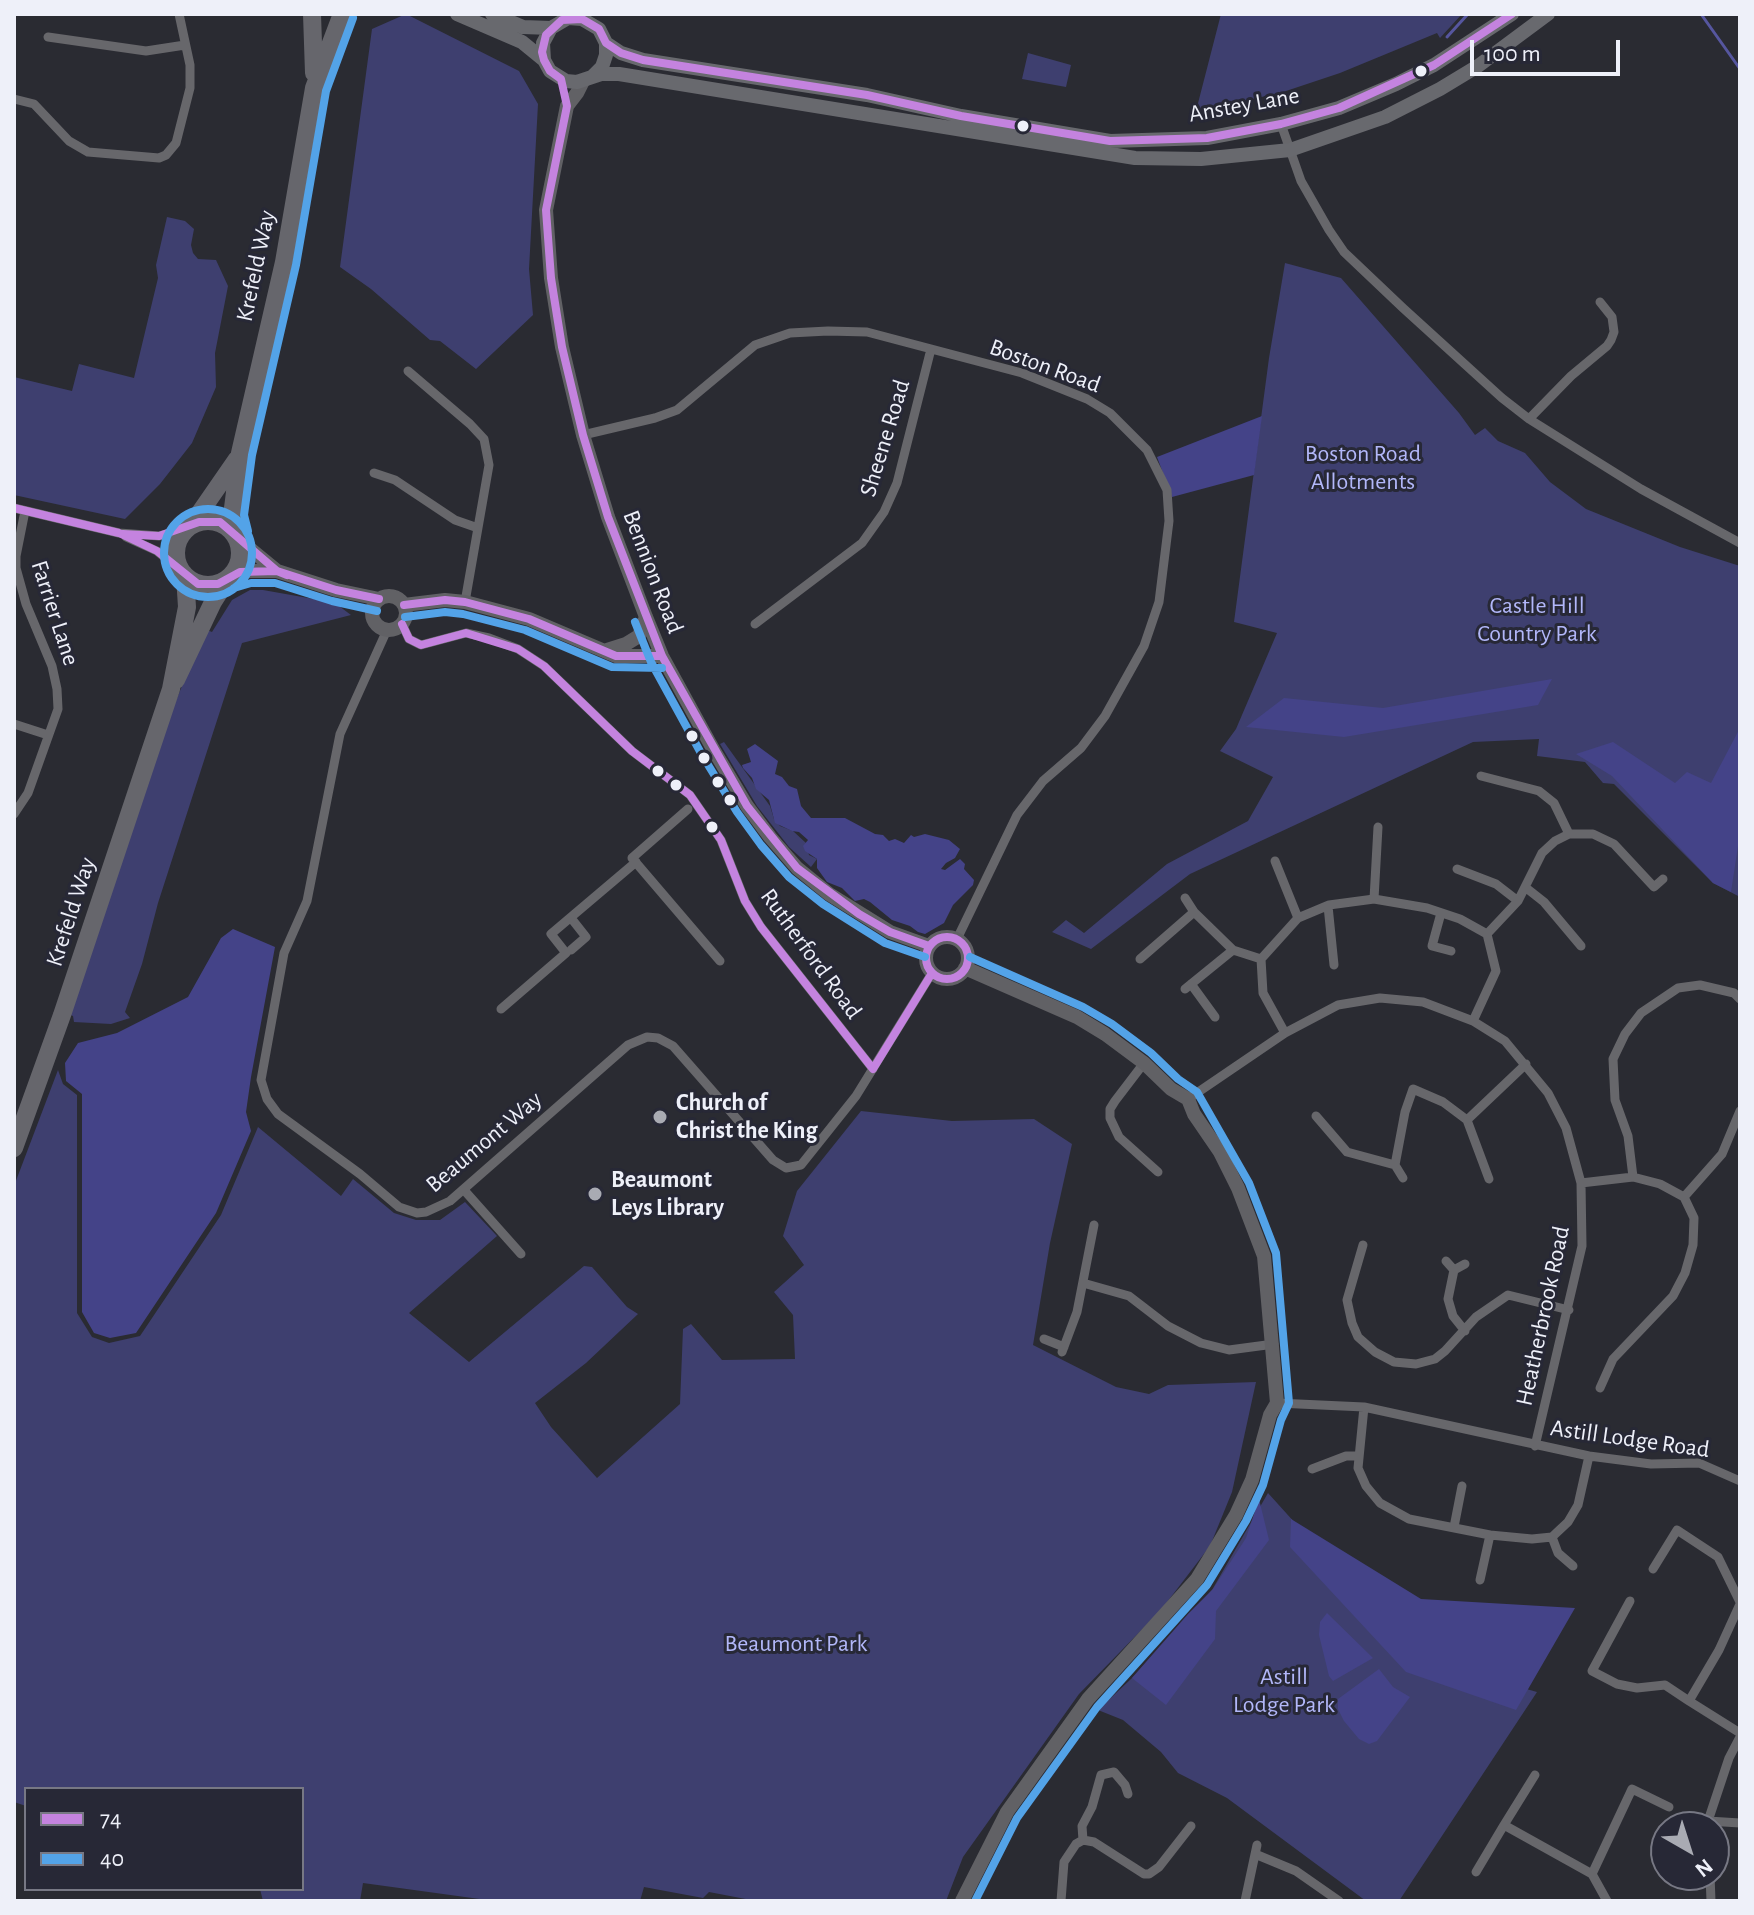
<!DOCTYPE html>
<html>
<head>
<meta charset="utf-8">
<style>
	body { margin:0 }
	#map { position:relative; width:1754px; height:1915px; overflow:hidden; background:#2a2b32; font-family:"Alegreya Sans",sans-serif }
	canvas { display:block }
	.frame { position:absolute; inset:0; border:16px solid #eef0f9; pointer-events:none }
	.legend { position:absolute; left:24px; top:1787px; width:280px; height:104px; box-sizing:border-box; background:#272836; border:2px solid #777884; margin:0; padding:10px 14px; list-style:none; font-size:24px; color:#eef0f9 }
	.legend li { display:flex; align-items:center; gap:16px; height:40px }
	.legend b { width:40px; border:2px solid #777884 }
	.north { position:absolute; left:1650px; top:1811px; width:80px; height:80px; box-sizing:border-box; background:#272836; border:2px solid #777884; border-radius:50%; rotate:141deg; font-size:22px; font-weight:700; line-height:32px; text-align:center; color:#eef0f9 }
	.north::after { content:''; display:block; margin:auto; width:28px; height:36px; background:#a9abb3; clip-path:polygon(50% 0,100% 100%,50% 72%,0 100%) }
	.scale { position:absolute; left:1470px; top:40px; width:150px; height:36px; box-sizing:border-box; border:4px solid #eef0f9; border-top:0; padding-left:10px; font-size:24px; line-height:28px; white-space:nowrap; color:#eef0f9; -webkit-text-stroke:6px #272836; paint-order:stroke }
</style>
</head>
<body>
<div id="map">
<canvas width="1754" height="1915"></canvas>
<div class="frame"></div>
<ul class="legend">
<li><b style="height:10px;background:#c483df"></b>74</li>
<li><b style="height:10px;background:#53a3e8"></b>40</li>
</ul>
<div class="north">N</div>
<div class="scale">100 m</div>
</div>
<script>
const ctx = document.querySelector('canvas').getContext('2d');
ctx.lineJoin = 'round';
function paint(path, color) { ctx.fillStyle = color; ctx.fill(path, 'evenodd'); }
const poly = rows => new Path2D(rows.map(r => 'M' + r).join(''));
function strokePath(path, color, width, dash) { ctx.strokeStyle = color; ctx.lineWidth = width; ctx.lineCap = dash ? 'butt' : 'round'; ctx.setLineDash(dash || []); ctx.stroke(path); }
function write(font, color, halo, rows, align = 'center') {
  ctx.font = font + ' "Alegreya Sans",sans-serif'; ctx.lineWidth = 6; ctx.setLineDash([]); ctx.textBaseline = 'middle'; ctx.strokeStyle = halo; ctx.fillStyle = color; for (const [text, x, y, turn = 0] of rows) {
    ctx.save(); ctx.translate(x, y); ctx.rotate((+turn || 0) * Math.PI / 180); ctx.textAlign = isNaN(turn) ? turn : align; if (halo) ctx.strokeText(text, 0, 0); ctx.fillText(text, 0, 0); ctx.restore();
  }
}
const green = poly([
	[406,14,519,71,538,104,529,269,533,315,476,369,440,341,430,340,371,289,340,267,372,29],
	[1221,14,1462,14,1440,38,1437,33,1340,73,1280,93,1196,111],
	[1028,53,1071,65,1066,87,1022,79],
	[167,217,185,221,194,229,191,245,193,253,198,259,216,260,228,286,215,353,216,387,192,443,160,484,125,519,14,495,14,377,72,391,79,364,134,378,158,278,156,265],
	[1285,263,1341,278,1459,413,1475,435,1485,428,1498,441,1525,453,1550,482,1586,509,1680,547,1740,566,1740,897,1713,883,1614,784,1603,783,1585,762,1537,756,1539,739,1473,742,1190,874,1091,949,1052,932,1066,920,1084,933,1167,864,1248,821,1273,777,1220,751,1236,729,1277,633,1234,622,1269,358],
	[250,590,263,590,325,601,335,603,351,615,242,643,158,903,142,964,125,1012,130,1018,111,1024,74,1022,73,1016,68,1014,163,731,185,679,207,630,212,632,232,600],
	[724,742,770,806,774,819,780,826,793,831,806,843,809,855,817,859,811,867,789,847,757,806,720,744],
	[58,1070,63,1084,77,1095,77,1313,92,1337,109,1343,140,1336,221,1215,258,1127,341,1196,353,1179,394,1213,416,1220,440,1220,465,1202,497,1236,409,1313,469,1362,584,1266,592,1267,627,1307,638,1314,586,1363,535,1403,551,1427,597,1478,680,1404,683,1329,691,1324,722,1360,795,1359,793,1315,774,1292,804,1265,783,1236,797,1191,861,1111,952,1121,1034,1119,1072,1144,1050,1243,1033,1345,1116,1387,1149,1394,1168,1385,1256,1382,1232,1492,1210,1546,1161,1610,1079,1694,963,1857,946,1901,756,1901,709,1892,703,1898,644,1887,640,1901,494,1901,363,1883,360,1901,263,1901,260,1889,302,1889,302,1789,26,1789,26,1806,14,1802,14,1186],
	[1268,1493,1417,1658,1537,1692,1399,1901,1366,1901,1227,1798,1178,1773,1161,1752,1123,1720,1098,1710,1132,1678,1212,1590]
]);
const forest = poly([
	[1262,416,1254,475,1172,497,1157,457],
	[1552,679,1538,705,1344,737,1246,727,1284,698,1383,708],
	[1740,728,1740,833,1731,892,1713,883,1612,776,1576,754,1613,742,1675,783,1687,772,1711,783],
	[755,744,778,761,775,774,782,777,789,786,797,789,801,806,811,818,845,818,875,834,883,835,889,841,895,839,904,843,911,835,914,837,925,834,949,840,960,849,955,858,946,863,941,869,945,870,960,859,965,864,964,869,974,880,973,885,953,905,944,923,925,934,918,932,910,926,892,920,870,902,864,899,855,901,842,888,827,882,817,868,817,859,805,851,803,846,808,840,799,832,792,831,775,823,769,800,756,789,752,778,743,768,742,765,751,762,747,749],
	[233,929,275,947,251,1077,246,1112,251,1131,216,1213,136,1333,110,1338,94,1333,82,1312,82,1094,66,1081,65,1063,78,1043,117,1033,188,997,221,938],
	[1259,1499,1269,1540,1216,1611,1215,1639,1166,1705,1132,1678,1188,1614,1213,1589,1246,1538],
	[1291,1519,1421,1599,1575,1608,1516,1710,1406,1672,1290,1547],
	[1327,1613,1373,1658,1333,1681,1329,1676,1319,1635,1320,1622],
	[1379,1669,1393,1687,1410,1697,1377,1741,1369,1744,1359,1739,1344,1721,1338,1709,1338,1699]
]);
const stream = poly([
	[1701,14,1740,69],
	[1447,37,1468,14]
]);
const street = poly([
	[48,37,146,51,185,45],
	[14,99,34,104,69,141,88,152,159,158,166,155,176,143,190,88,190,65,179,14],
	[1281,124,1301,181,1329,230,1344,252,1403,308,1502,398,1529,419,1641,489,1740,543],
	[408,371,470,424,484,439,489,465,465,602],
	[1529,419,1571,376,1607,346,1611,340,1614,332,1612,317,1600,302],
	[583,435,655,418,677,410,755,345,790,333,828,331,867,332,1022,373,1087,399,1110,413,1147,450,1167,490,1169,521,1159,602,1144,646,1105,716,1081,748,1043,781,1017,815,957,939],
	[374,473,395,480,455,520,478,528],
	[14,508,119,533,159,536,187,528],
	[126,537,157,551,180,570],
	[402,624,409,639,421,645,466,633,489,638,518,649,544,666,632,751,690,795,721,840,745,901,761,927,873,1069],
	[755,624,862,543,884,512,897,483,931,349],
	[387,630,340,734,307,901,284,953,261,1080,267,1099,278,1114,360,1174,399,1207,417,1213,426,1212,450,1201,628,1045,647,1037,658,1038,673,1046,773,1160,786,1168,801,1165,856,1096,932,973],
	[14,724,48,735],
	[1481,776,1539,791,1554,803,1569,834,1555,841,1542,853,1518,901,1487,934],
	[688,809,632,858,720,961],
	[14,814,28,793,58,709,57,689,52,666,26,604,16,568,16,556,25,511],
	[1569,834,1593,834,1614,844,1654,887,1663,879],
	[1275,861,1298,918],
	[1457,869,1496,884,1518,901],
	[1525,887,1544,902,1581,946],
	[1185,898,1194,912,1233,950,1261,959],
	[1374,899,1378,827],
	[1328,906,1334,965],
	[1441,913,1432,946,1451,951],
	[571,918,586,937,571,950],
	[1140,959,1194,912],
	[1191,984,1215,1017],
	[1185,989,1233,950],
	[501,1009,566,953,551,934,636,862],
	[1285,1033,1263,993,1261,959,1298,918,1329,905,1374,899,1427,908,1460,919,1487,934,1496,971,1473,1021],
	[1144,1063,1115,1101,1110,1109,1110,1118,1119,1137,1158,1172],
	[1188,1099,1285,1033,1338,1005,1380,998,1423,1002,1473,1021,1505,1041,1548,1093,1566,1128,1581,1183,1582,1246,1535,1446],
	[1316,1116,1347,1152,1395,1165,1405,1112,1413,1089,1443,1102,1467,1120,1526,1064],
	[1467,1120,1489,1179],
	[1395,1165,1403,1178],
	[1633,1177,1628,1136,1615,1100,1613,1059,1625,1034,1641,1013,1678,988,1700,985,1734,993,1740,999],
	[1581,1183,1633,1177,1660,1184,1684,1197,1694,1218,1693,1245,1685,1273,1673,1296,1613,1359,1600,1388],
	[464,1190,521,1254],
	[1684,1197,1722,1154,1740,1111],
	[1363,1245,1347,1300,1352,1323,1358,1337,1375,1352,1394,1362,1416,1364,1435,1359,1445,1351,1476,1317,1508,1295,1569,1310],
	[1446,1261,1454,1270,1465,1264],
	[1454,1270,1448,1299,1453,1316,1465,1331],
	[1083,1283,1129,1296,1168,1326,1201,1343,1229,1350,1274,1344],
	[1044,1339,1064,1347],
	[1062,1352,1077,1312,1094,1225],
	[1277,1403,1364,1407,1589,1456,1651,1464,1699,1463,1740,1481],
	[1364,1407,1358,1468,1366,1486,1380,1503,1409,1519,1490,1535,1532,1539,1552,1537,1568,1522,1578,1505,1589,1456],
	[1312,1469,1346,1456,1358,1456],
	[1454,1527,1462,1486],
	[1552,1537,1558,1553,1573,1566],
	[1653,1569,1677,1530,1718,1557,1740,1602],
	[1480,1580,1490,1535],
	[1630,1601,1592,1671,1617,1684,1637,1688,1665,1685,1689,1701],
	[1740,1604,1719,1650,1689,1701,1740,1733],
	[1535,1775,1504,1825,1592,1874,1607,1901],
	[1708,1821,1740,1823],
	[1708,1827,1708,1821,1729,1758,1740,1737],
	[1083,1840,1082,1826,1092,1807,1101,1775,1114,1772,1125,1785,1128,1794],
	[1255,1854,1296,1871,1339,1901],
	[1476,1872,1504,1825],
	[1592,1874,1632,1789,1669,1807],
	[1710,1875,1711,1901],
	[1061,1901,1064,1862,1076,1844,1083,1840,1094,1842,1144,1874,1149,1874,1159,1867,1191,1826],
	[1245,1901,1257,1845]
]);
const secondary = poly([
	[583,81,577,93,567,106,546,210,551,278,562,347,583,435,608,517,646,617,662,656,713,749,747,806,770,837,797,868,829,894,890,932,929,946],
	[238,539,277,571],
	[231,576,249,571,277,571,336,590,379,599],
	'372 613a17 17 0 1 1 34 0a17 17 0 1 1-34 0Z',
	[404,605,445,600,465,602,529,619,616,656,662,656],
	[604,651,626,644,639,636,646,617],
	'926 958a21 21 0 1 1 42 0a21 21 0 1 1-42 0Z',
	[962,1901,1007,1812,1088,1699,1197,1579,1236,1515,1252,1480,1270,1415,1277,1403,1264,1256,1238,1188,1220,1152,1194,1114,1188,1099,1171,1089,1144,1063,1105,1034,1077,1017,965,968]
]);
const primary = poly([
	[457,14,522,42,544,60,550,71,566,81,577,82,601,74,619,74,1135,158,1201,159,1290,150,1385,117,1440,89,1478,66,1548,14],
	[492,14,523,27,551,28],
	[606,43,621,53,643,60,867,95,961,116,1110,141,1207,138,1281,124,1339,108,1396,84,1434,65,1512,14],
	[544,60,543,43,551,28,568,18,582,19,599,29,606,43,606,55,602,67,593,76]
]);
const highway = poly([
	[312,14,314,73],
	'176 553a32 32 0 1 1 64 0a32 32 0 1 1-64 0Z',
	[192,524,237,459],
	[236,534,232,516,240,453,284,262,314,88,342,14],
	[176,680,213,602,227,580],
	[14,1148,62,1015,171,689,187,607,185,576]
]);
const bus1 = poly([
	[14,508,119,533,157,551,198,584,218,584,240,572,277,571,336,590,379,599],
	[123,534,159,536,199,522,220,522,277,571,287,575],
	[404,605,445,600,465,602,529,619,616,656,662,656],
	[402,624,409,639,421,645,466,633,518,649,544,666,632,751,690,795,721,840,745,901,761,927,873,1069,932,973],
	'926 958a21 21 0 1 1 42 0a21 21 0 1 1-42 0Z',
	[929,946,890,932,859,914,797,868,747,806,662,656,608,517,583,435,562,347,551,278,546,210,567,106,561,79,550,71,544,60,542,52,546,35,562,20,582,19,599,29,606,43,621,53,643,60,867,95,961,116,1110,141,1207,138,1281,124,1339,108,1434,65,1512,14]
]);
const bus2 = poly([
	'164 553a44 44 0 1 1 88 0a44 44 0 1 1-88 0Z',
	[248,531,244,515,252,455,296,265,326,91,353,18],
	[234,588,251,583,275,583,332,601,377,611],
	[405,617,445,612,463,614,525,630,612,667,662,668],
	[635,622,651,662,702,755,737,812,761,845,789,877,823,904,885,943,925,957],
	[970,957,1083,1007,1112,1024,1151,1053,1178,1079,1197,1092,1249,1183,1276,1253,1289,1403,1281,1420,1263,1485,1246,1521,1207,1585,1097,1707,1017,1818,975,1901]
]);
const markers = [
	[1421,71,7,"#eef0f9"],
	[1023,126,7,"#eef0f9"],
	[692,736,7,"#eef0f9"],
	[704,758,7,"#eef0f9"],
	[658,771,7,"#eef0f9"],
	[718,782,7,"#eef0f9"],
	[676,785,7,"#eef0f9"],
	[730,800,7,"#eef0f9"],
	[712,827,7,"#eef0f9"],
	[660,1117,8,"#a9abb3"],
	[595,1194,8,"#a9abb3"]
];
const streetNames = [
	["Anstey Lane",1244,105,-10],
	["Krefeld Way",256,266,-78],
	["Boston Road",1045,366,20],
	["Sheene Road",885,438,-73],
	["Bennion Road",653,572,69],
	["Farrier Lane",55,613,72],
	["Krefeld Way",71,912,-72],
	["Rutherford Road",811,954,54],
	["Beaumont Way",484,1142,-40],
	["Heatherbrook Road",1543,1316,-78],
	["Astill Lodge Road",1630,1439,8]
];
const parkNames = [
	["Boston Road",1363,454],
	["Allotments",1363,482],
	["Castle Hill",1537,606],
	["Country Park",1537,634],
	["Beaumont Park",796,1644],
	["Astill",1284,1677],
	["Lodge Park",1284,1705]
];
const poiNames = [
	["Church of",676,1103],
	["Christ the King",676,1131],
	["Beaumont",611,1180],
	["Leys Library",611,1208]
];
paint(green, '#3e3f6f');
paint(forest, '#444388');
strokePath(stream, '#56569f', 3);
strokePath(street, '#67676b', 9);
strokePath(secondary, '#616165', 14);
strokePath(primary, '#68696e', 14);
strokePath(highway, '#66666c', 18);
strokePath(bus1, '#c483df', 8);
strokePath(bus2, '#53a3e8', 8);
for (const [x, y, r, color] of markers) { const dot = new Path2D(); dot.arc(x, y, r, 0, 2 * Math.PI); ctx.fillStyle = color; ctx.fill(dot); strokePath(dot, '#272836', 3); }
write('24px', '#eef0f9', '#272836', streetNames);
write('24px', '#b2b7f9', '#272836', parkNames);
write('bold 24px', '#eef0f9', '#272836', poiNames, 'left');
</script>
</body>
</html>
